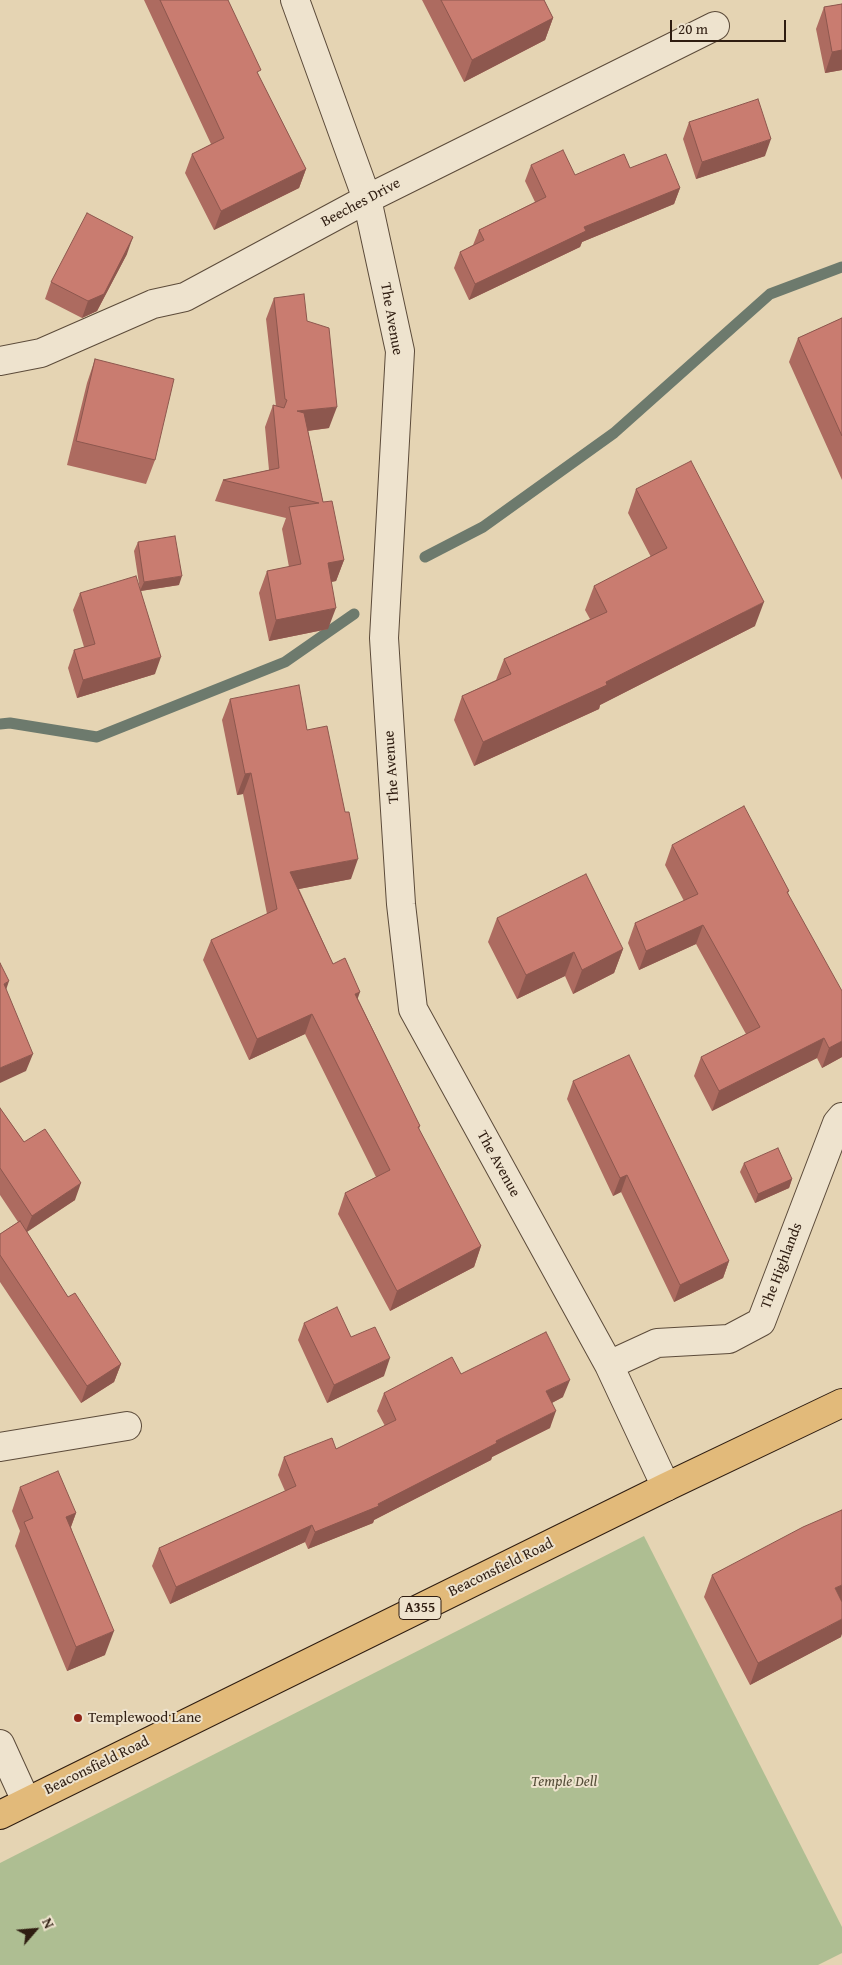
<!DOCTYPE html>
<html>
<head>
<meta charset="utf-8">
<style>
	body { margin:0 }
	#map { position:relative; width:842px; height:1965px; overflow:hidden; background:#e5d4b3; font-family:"Gentium Book Plus",serif }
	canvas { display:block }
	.north { position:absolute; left:10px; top:1905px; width:50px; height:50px; -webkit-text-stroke:4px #eee3ce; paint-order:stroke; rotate:63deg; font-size:14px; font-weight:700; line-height:20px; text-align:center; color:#2f1d11 }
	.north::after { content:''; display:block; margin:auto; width:18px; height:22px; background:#2f1d11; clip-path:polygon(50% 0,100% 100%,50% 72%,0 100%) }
	.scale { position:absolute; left:670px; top:20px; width:116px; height:22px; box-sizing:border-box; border:2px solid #2f1d11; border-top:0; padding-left:6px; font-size:15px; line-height:18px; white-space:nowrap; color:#2f1d11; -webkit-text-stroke:4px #eee3ce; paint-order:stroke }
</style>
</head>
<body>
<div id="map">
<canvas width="842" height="1965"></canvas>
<div class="north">N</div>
<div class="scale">20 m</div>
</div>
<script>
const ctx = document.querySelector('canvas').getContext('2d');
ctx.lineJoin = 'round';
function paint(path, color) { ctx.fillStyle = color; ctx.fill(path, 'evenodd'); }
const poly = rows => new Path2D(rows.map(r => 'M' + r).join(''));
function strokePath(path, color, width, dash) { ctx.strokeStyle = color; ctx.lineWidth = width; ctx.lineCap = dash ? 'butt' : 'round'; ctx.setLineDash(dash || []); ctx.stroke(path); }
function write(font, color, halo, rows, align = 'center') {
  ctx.font = font + ' "Gentium Book Plus",serif'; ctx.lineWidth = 4; ctx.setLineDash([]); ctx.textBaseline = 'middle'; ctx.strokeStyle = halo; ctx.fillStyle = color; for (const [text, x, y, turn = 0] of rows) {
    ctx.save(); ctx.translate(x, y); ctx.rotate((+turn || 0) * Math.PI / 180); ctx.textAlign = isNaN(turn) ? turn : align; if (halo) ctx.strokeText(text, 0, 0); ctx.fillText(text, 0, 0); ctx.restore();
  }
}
const green = poly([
	[644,1536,842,1927,842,1953,818,1965,0,1965,0,1863]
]);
const stream = poly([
	[425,557,483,527,614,433,770,294,842,267],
	[0,724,10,723,97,737,285,662,354,614]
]);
const minor = poly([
	[295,0,367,199,400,351,384,638,401,904,413,1009,609,1365,666,1487],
	[0,361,41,353,153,304,185,297,367,199,715,26],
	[609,1365,657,1343,729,1339,761,1322,837,1123,842,1117],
	[0,1447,127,1426],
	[0,1744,26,1801]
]);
const primary = poly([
	[0,1815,666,1487,842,1403]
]);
const wall = poly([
	[144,0,228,0,259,76,306,169,299,188,214,230,185,173,192,154,211,144],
	[422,0,544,0,553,18,545,40,464,82],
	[842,4,842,70,825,73,816,29,824,7],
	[689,122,765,156,696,179,683,139],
	[531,165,575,175,630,168,680,188,674,204,582,242,580,247,469,300,454,268,460,252,473,245,479,230,535,202,525,181],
	[127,254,97,311,82,318,45,299,51,282],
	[274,298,307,321,329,428,308,431,323,502,344,560,336,581,331,582,328,629,269,641,259,593,267,571,289,567,282,529,286,518,215,501,223,480,269,470,265,427,273,405,276,406,266,319],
	[842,318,842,480,789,362,798,338],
	[95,359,155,460,146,484,67,465,87,383],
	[636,489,755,626,600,705,599,709,474,766,454,720,462,696,496,680,504,659,590,619,585,610,594,586,651,557,628,513],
	[138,542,179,585,141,591,155,674,77,698,68,668,74,650,84,647,73,610,80,593,140,590,134,551],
	[230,699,307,730,351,879,299,889,333,964,358,999,420,1126,419,1129,481,1246,474,1267,390,1311,338,1214,345,1193,376,1177,305,1034,249,1060,203,960,211,940,267,914,243,794,237,795,222,720],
	[672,845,789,891,788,893,842,1057,822,1068,817,1058,712,1111,694,1076,701,1057,746,1034,696,944,639,970,628,943,635,923,684,901,665,865],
	[497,918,623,949,614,973,573,994,565,976,517,999,488,942],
	[573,1081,729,1261,723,1278,674,1302,621,1192,613,1196,567,1099],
	[0,1108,24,1142,75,1200,27,1232,68,1297,121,1364,114,1382,81,1403,0,1282,0,1234,18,1222,0,1195],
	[744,1163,792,1179,789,1188,755,1203,740,1172],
	[304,1323,351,1337,384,1376,327,1403,298,1340],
	[461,1374,563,1397,552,1403,550,1428,492,1457,491,1460,374,1520,373,1523,308,1549,305,1542,170,1604,152,1566,159,1548,285,1491,278,1475,284,1457,336,1449,385,1426,377,1411,384,1393],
	[20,1487,76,1513,71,1527,105,1655,67,1671,15,1546,20,1531,12,1511],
	[712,1575,841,1637,750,1685,704,1597]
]);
const shadedWall = poly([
	[553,18,545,40,464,82,472,60],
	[842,50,842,70,825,73,832,52],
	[771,139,765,156,696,179,702,162],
	[306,169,299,188,214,230,221,211],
	[680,188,674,204,582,242,580,247,469,300,475,284,584,227],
	[133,237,127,254,97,311,82,318,88,301],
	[337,407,329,428,290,433,297,411],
	[344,560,336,581,320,584,328,563],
	[182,576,179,585,140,591,144,582],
	[764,602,755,626,600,705,599,709,474,766,483,742,606,682],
	[336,608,328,629,269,641,276,620],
	[161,657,155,674,77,698,83,680],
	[251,773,243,794,237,795,245,774],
	[358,859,351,879,283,892,290,872],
	[703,925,696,944,639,970,646,951],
	[623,949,614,973,573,994,582,970],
	[574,952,565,976,517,999,526,975],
	[9,981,3,999,4,984],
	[360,992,353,1012,355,994],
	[312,1014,305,1034,249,1060,257,1039],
	[824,1038,817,1058,712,1111,719,1091],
	[842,1041,842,1057,822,1068,829,1048],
	[33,1054,26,1071,0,1083,0,1068],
	[627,1175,621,1192,613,1196,620,1178],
	[792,1179,789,1188,755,1203,758,1194],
	[81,1183,75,1200,25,1233,32,1216],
	[481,1246,474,1267,390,1311,397,1291],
	[729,1261,723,1278,674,1302,680,1285],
	[390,1358,384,1376,327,1403,334,1385],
	[121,1364,114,1382,81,1403,87,1386],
	[570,1380,563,1397,540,1409,546,1391],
	[556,1411,550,1428,492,1457,491,1460,374,1520,373,1523,308,1549,315,1532,378,1504,496,1441],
	[76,1513,67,1537,66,1517],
	[312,1525,305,1542,170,1604,176,1587],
	[842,1585,842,1603,835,1588],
	[842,1619,842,1634,841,1637,750,1685,758,1663],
	[114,1631,105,1655,67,1671,76,1647]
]);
const building = poly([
	[160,0,228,0,261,70,257,72,306,169,221,211,192,154,224,138,160,0],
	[441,0,544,0,553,18,472,60,441,0],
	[842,4,842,50,832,52,824,7,842,4],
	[758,99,771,139,702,162,689,122,758,99],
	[563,150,575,175,624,154,630,168,666,154,680,188,584,227,586,231,475,284,460,252,484,240,479,230,546,197,531,165,563,150],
	[87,213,133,237,104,294,88,301,51,282,87,213],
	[304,294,307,321,329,328,337,407,297,411,304,413,323,502,332,501,344,560,328,563,336,608,276,620,267,571,301,564,289,507,319,503,223,480,279,468,273,405,284,408,287,400,285,399,274,298,304,294],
	[842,318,842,436,798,338,842,318],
	[95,359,174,379,155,460,76,441,95,359],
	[691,461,764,602,606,682,607,685,483,742,462,696,511,674,504,659,607,612,594,586,667,548,636,489,691,461],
	[175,536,182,576,144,582,138,542,175,536],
	[136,576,161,657,83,680,74,650,95,644,80,593,136,576],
	[299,685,307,730,327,726,345,812,349,812,358,859,290,872,333,964,345,958,360,992,355,994,420,1126,418,1127,481,1246,397,1291,345,1193,390,1170,312,1014,257,1039,211,940,277,909,251,773,245,774,230,699,299,685],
	[744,806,789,891,787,892,842,991,842,1041,829,1048,824,1038,719,1091,701,1057,760,1027,703,925,646,951,635,923,698,894,672,845,744,806],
	[586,874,623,949,582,970,574,952,526,975,497,918,586,874],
	[0,963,9,981,4,984,33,1054,0,1068,0,963],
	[629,1055,729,1261,680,1285,627,1175,620,1178,573,1081,629,1055],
	[0,1108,24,1142,45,1129,81,1183,32,1216,0,1168,0,1108],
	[778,1148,792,1179,758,1194,744,1163,778,1148],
	[20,1221,68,1297,75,1293,121,1364,87,1386,0,1255,0,1234,20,1221],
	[337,1307,351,1337,375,1327,390,1358,334,1385,304,1323,337,1307],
	[546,1332,570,1380,546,1391,556,1411,496,1441,497,1443,378,1504,379,1506,315,1532,312,1525,176,1587,159,1548,296,1486,284,1457,332,1438,336,1449,396,1420,384,1393,452,1357,461,1374,546,1332],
	[58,1471,76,1513,66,1517,114,1631,76,1647,24,1522,33,1518,20,1487,58,1471],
	[842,1510,842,1585,835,1588,842,1602,842,1619,758,1663,712,1575,803,1527,842,1510]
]);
const markers = [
	[78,1718,5,"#8f2418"]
];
const shields = [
	[420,1608,42]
];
const shieldNames = [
	["A355",420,1608]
];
const streetNames = [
	["Beeches Drive",361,203,-28],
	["The Avenue",391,319,80],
	["The Avenue",392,767,-94],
	["The Avenue",498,1164,61],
	["The Highlands",782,1266,-69],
	["Beaconsfield Road",501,1568,-26],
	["Beaconsfield Road",97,1766,-26]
];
const poiNames = [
	["Templewood Lane",88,1718]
];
const parkNames = [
	["Temple Dell",564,1782]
];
paint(green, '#aebe92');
strokePath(stream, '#6d7a6d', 11);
strokePath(minor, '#5c4b3a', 30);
strokePath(primary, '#2f1d11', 30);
strokePath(minor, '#eee3ce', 28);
strokePath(primary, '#e2ba7a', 28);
paint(wall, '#ad6b60');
paint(shadedWall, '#8d574e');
paint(building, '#c97c70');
strokePath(building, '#8d574e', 1);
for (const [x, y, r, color] of markers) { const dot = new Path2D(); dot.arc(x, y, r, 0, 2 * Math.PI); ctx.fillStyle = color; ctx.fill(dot); strokePath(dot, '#eee3ce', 2); }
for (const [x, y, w] of shields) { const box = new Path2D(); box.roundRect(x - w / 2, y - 11.5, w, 23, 4); ctx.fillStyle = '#eee3ce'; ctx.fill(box); strokePath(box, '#2f1d11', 1); }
write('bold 14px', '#2f1d11', null, shieldNames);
write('15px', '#2f1d11', '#eee3ce', streetNames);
write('15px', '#2f1d11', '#eee3ce', poiNames, 'left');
write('italic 15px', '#554d38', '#eee3ce', parkNames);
</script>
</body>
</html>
